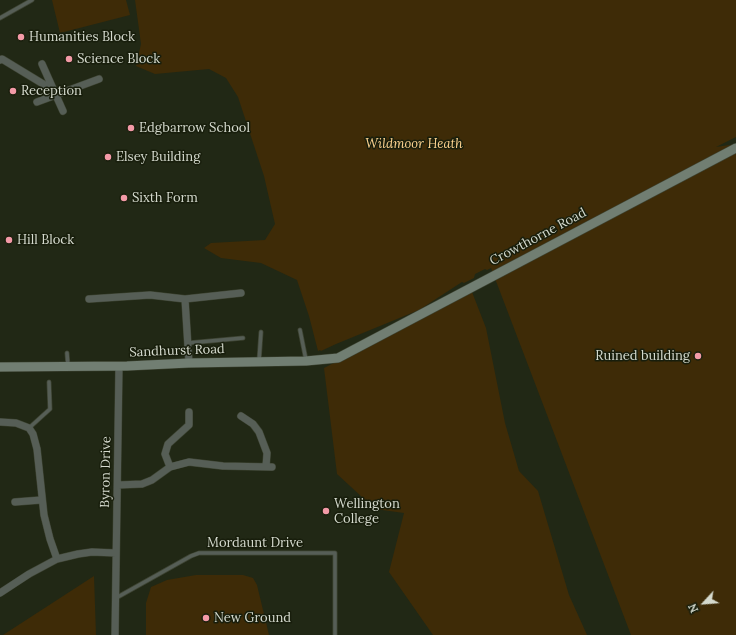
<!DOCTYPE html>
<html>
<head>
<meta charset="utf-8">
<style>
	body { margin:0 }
	#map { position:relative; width:736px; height:635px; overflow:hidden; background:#212815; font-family:Lora,serif }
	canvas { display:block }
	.north { position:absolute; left:684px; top:583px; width:40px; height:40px; -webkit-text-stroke:3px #181e0c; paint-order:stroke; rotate:244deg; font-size:11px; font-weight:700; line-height:16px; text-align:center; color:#d5dace }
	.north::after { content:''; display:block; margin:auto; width:14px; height:18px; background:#d5dace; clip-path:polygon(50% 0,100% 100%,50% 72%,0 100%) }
</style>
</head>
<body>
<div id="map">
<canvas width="736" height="635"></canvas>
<div class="north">N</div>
</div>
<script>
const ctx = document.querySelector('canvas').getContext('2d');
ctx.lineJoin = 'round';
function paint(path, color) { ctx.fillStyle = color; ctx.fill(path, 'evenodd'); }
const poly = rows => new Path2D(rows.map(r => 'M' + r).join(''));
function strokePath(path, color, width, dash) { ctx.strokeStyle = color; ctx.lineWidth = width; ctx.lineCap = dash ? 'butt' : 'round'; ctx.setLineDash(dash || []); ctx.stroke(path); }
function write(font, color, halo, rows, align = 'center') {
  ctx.font = font + ' Lora,serif'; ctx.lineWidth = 3; ctx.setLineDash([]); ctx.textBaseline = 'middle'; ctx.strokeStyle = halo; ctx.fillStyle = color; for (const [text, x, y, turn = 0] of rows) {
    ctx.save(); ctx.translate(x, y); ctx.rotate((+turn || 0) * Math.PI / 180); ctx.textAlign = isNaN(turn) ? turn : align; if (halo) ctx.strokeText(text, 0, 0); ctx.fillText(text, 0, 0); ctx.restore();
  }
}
const green = poly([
	[52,0,126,0,130,15,60,33],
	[135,0,736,0,736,137,716,147,736,144,736,635,631,635,491,268,487,270,485,269,475,274,474,278,464,283,462,282,419,310,336,344,321,351,320,350,318,351,309,316,297,280,261,263,221,258,204,248,211,243,265,240,275,224,264,176,238,97,226,78,209,69,155,74,136,66,141,44],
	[472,292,486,328,505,423,519,471,538,491,569,595,587,635,433,635,389,572,404,513,375,509,337,474,324,368],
	[196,575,243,575,253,578,257,585,269,635,146,635,146,603,151,587,167,580],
	[94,576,96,635,3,635]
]);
const lane = poly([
	[0,18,32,0],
	[300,330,306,360],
	[188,343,243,338],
	[67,353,68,366],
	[259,361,261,332],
	[29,428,50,409,49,382],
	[116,598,191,556,199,553,335,553,335,635]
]);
const street = poly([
	[0,60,2,59,53,90],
	[42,64,63,111],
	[37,102,99,79],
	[89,299,150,295,185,299,241,293],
	[185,299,189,363],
	[241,416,253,424,259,432,267,453,266,467],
	[0,422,16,423,29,428,33,434,37,449,44,515,50,539,57,559],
	[170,467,165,454,168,444,189,425,189,412],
	[118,485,142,484,152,480,170,467,189,462,223,466,272,467],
	[15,502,41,500],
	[0,593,29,574,57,559,78,554,92,552,116,553],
	[115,635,119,366]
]);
const secondary = poly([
	[0,367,127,366,189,363,306,361,338,358,736,148]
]);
const markers = [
	[21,37,4,"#f39aa7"],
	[69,59,4,"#f39aa7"],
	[13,91,4,"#f39aa7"],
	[131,128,4,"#f39aa7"],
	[108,157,4,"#f39aa7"],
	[124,198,4,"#f39aa7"],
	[9,240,4,"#f39aa7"],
	[698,356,4,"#f39aa7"],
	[326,511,4,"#f39aa7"],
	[206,618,4,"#f39aa7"]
];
const poiNames = [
	["Humanities Block",29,37],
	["Science Block",77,59],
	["Reception",21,91],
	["Edgbarrow School",139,128],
	["Elsey Building",116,157],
	["Sixth Form",132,198],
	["Hill Block",17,240],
	["Ruined building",690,356,"right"],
	["Wellington",334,504],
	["College",334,519],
	["New Ground",214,618]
];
const parkNames = [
	["Wildmoor Heath",414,144]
];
const streetNames = [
	["Crowthorne Road",538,237,-28],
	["Sandhurst Road",177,351,-2],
	["Byron Drive",106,472,-89],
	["Mordaunt Drive",255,543]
];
paint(green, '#3e2b07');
strokePath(lane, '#3e4433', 5);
strokePath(street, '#3e4433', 8);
strokePath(secondary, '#3e4433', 10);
strokePath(lane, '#565e56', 3.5);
strokePath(street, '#565e56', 7);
strokePath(secondary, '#717e72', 9);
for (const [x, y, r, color] of markers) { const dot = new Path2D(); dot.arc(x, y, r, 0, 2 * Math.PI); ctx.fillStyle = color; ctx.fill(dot); strokePath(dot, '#181e0c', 1.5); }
write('13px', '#d5dace', '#181e0c', poiNames, 'left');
write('italic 13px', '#fdd38f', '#181e0c', parkNames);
write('13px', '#d5dace', '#181e0c', streetNames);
</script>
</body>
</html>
